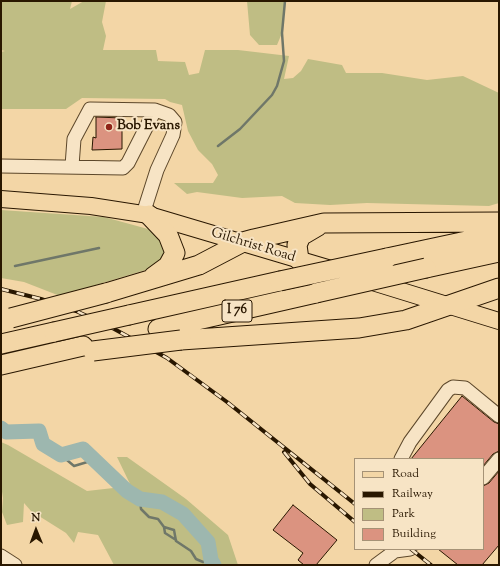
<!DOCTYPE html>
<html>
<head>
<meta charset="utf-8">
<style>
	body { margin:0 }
	#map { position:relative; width:500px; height:566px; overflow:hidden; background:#f3d6a6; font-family:"Sorts Mill Goudy",serif }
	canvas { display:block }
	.frame { position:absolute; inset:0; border:2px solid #291700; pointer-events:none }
	.legend { position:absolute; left:354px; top:458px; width:130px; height:92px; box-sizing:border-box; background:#f7e4c5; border:1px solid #a59276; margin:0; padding:5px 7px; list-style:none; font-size:12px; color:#291700 }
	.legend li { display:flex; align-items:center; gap:8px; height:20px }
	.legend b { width:20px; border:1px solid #a59276 }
	.north { position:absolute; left:16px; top:510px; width:40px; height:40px; -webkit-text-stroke:3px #f7e4c5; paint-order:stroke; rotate:359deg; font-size:11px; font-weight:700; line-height:16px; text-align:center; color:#291700 }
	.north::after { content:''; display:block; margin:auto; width:14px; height:18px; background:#291700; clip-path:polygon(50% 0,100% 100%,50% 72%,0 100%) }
</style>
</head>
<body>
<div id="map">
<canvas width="500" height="566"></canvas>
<div class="frame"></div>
<ul class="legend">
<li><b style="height:5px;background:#f3d6a6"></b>Road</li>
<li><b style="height:5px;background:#291700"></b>Railway</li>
<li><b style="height:11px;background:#bfbd84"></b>Park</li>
<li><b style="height:11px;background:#db9380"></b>Building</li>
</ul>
<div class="north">N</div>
</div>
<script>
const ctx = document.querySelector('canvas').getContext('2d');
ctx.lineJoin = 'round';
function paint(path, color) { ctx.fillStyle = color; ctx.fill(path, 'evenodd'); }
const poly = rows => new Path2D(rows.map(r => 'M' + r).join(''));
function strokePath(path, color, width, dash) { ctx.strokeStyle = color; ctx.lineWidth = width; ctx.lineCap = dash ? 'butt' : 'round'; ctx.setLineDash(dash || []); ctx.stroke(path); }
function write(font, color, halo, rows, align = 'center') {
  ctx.font = font + ' "Sorts Mill Goudy",serif'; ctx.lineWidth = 4; ctx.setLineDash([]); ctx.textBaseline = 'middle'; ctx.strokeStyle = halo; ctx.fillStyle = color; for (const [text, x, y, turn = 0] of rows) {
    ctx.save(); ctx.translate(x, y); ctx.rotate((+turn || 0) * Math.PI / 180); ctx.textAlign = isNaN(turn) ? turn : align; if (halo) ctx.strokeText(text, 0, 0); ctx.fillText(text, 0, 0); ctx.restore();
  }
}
const green = poly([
	[1,1,72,1,70,9,84,1,106,1,102,22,106,36,103,50,156,50,158,61,185,62,189,75,199,73,205,50,238,50,289,56,284,79,293,78,301,71,308,59,342,65,346,73,382,73,427,80,463,76,499,93,499,203,489,206,367,203,330,205,295,203,282,196,242,198,197,192,187,194,174,183,213,183,218,175,212,164,198,150,188,131,182,105,170,102,165,99,82,98,66,109,1,109,1,52,5,51,1,50],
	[247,1,285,1,282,33,277,45,259,45,250,35],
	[1,210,104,217,148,229,167,244,167,256,152,268,60,296,24,282,1,278],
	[1,442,8,445,87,491,131,486,117,457,127,457,186,499,228,535,238,565,114,565,98,535,78,532,74,543,66,533,31,511,24,503,23,522,7,525,2,512,3,498,1,485]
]);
const stream = poly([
	[218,146,240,129,272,95,277,86,284,61,282,33,285,1],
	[15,266,99,248],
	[61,455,74,466,94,460],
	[140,499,141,509,149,517,158,519,164,527,174,530,176,541,191,551,196,559,203,562,211,560],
	[164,527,165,533,176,540]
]);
const river = poly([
	[1,428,6,432,39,431,43,444,61,455,83,449,127,491,140,499,162,502,183,514,208,542,211,560,214,565]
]);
const building = poly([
	[96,117,122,118,122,149,92,150,93,137,96,138,96,117],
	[462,396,494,422,499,424,499,451,493,454,483,466,483,459,411,459,462,396],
	[499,471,499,545,482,565,458,565,438,549,483,549,483,486,489,483,499,471],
	[293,505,337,540,316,565,304,565,298,560,303,553,273,530,293,505]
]);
const minor = poly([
	[1,166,123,168,128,163,155,110],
	[72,166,74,139,90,109,155,110,169,115,175,122,173,135,157,170,143,214],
	[401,459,410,442,448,390,453,387,465,388,499,416],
	[483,478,499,459],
	[1,556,15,565],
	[376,565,395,551,410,549]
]);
const major = poly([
	[1,199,91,206,149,215,334,270],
	[366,280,499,321]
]);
const highway = poly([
	[149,215,168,235,175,253,168,266,153,277],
	[387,258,499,234],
	[299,260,297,245,301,236,318,226],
	[426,268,499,252],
	[106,293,199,265,243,242,254,239,324,223,499,222],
	[129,315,280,281],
	[158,329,316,293],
	[181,340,359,328,406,320,499,288],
	[1,344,54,332],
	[1,365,83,346]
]);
const rail = poly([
	[1,289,41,299,76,311,107,325,167,358,227,402,355,504],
	[284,452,310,484,355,522],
	[411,549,431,565]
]);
const highwayBridge = poly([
	[280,281,387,258],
	[316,293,426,268],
	[11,318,106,293],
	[54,332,129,315],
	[93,351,181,340]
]);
const markers = [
	[109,127,4,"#8f2418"]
];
const shields = [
	[237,311,30]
];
const shieldNames = [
	["I 76",237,311]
];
const poiNames = [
	["Bob Evans",117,127]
];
const streetNames = [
	["Gilchrist Road",253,246,17]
];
paint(green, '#bfbd84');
strokePath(stream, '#6f7769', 2.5);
strokePath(river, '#9db7af', 15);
paint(building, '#db9380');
strokePath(building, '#291700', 1);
strokePath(minor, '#5c472a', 15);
strokePath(major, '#291700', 18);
strokePath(highway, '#291700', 21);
strokePath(minor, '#f7e4c5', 13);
strokePath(major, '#f3d6a6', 16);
strokePath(highway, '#f3d6a6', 19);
strokePath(rail, '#291700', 4);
strokePath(rail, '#f7e4c5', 2.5, [8]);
strokePath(highwayBridge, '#291700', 21, []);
strokePath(highwayBridge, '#f3d6a6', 19);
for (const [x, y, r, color] of markers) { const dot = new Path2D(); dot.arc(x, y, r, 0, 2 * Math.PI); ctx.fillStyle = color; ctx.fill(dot); strokePath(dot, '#f7e4c5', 1.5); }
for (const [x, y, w] of shields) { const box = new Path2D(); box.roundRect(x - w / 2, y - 11, w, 22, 3); ctx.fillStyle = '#f7e4c5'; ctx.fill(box); strokePath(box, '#291700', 1); }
write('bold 13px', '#291700', null, shieldNames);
write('bold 14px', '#291700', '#f7e4c5', poiNames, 'left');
write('14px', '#291700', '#f7e4c5', streetNames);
</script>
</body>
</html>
